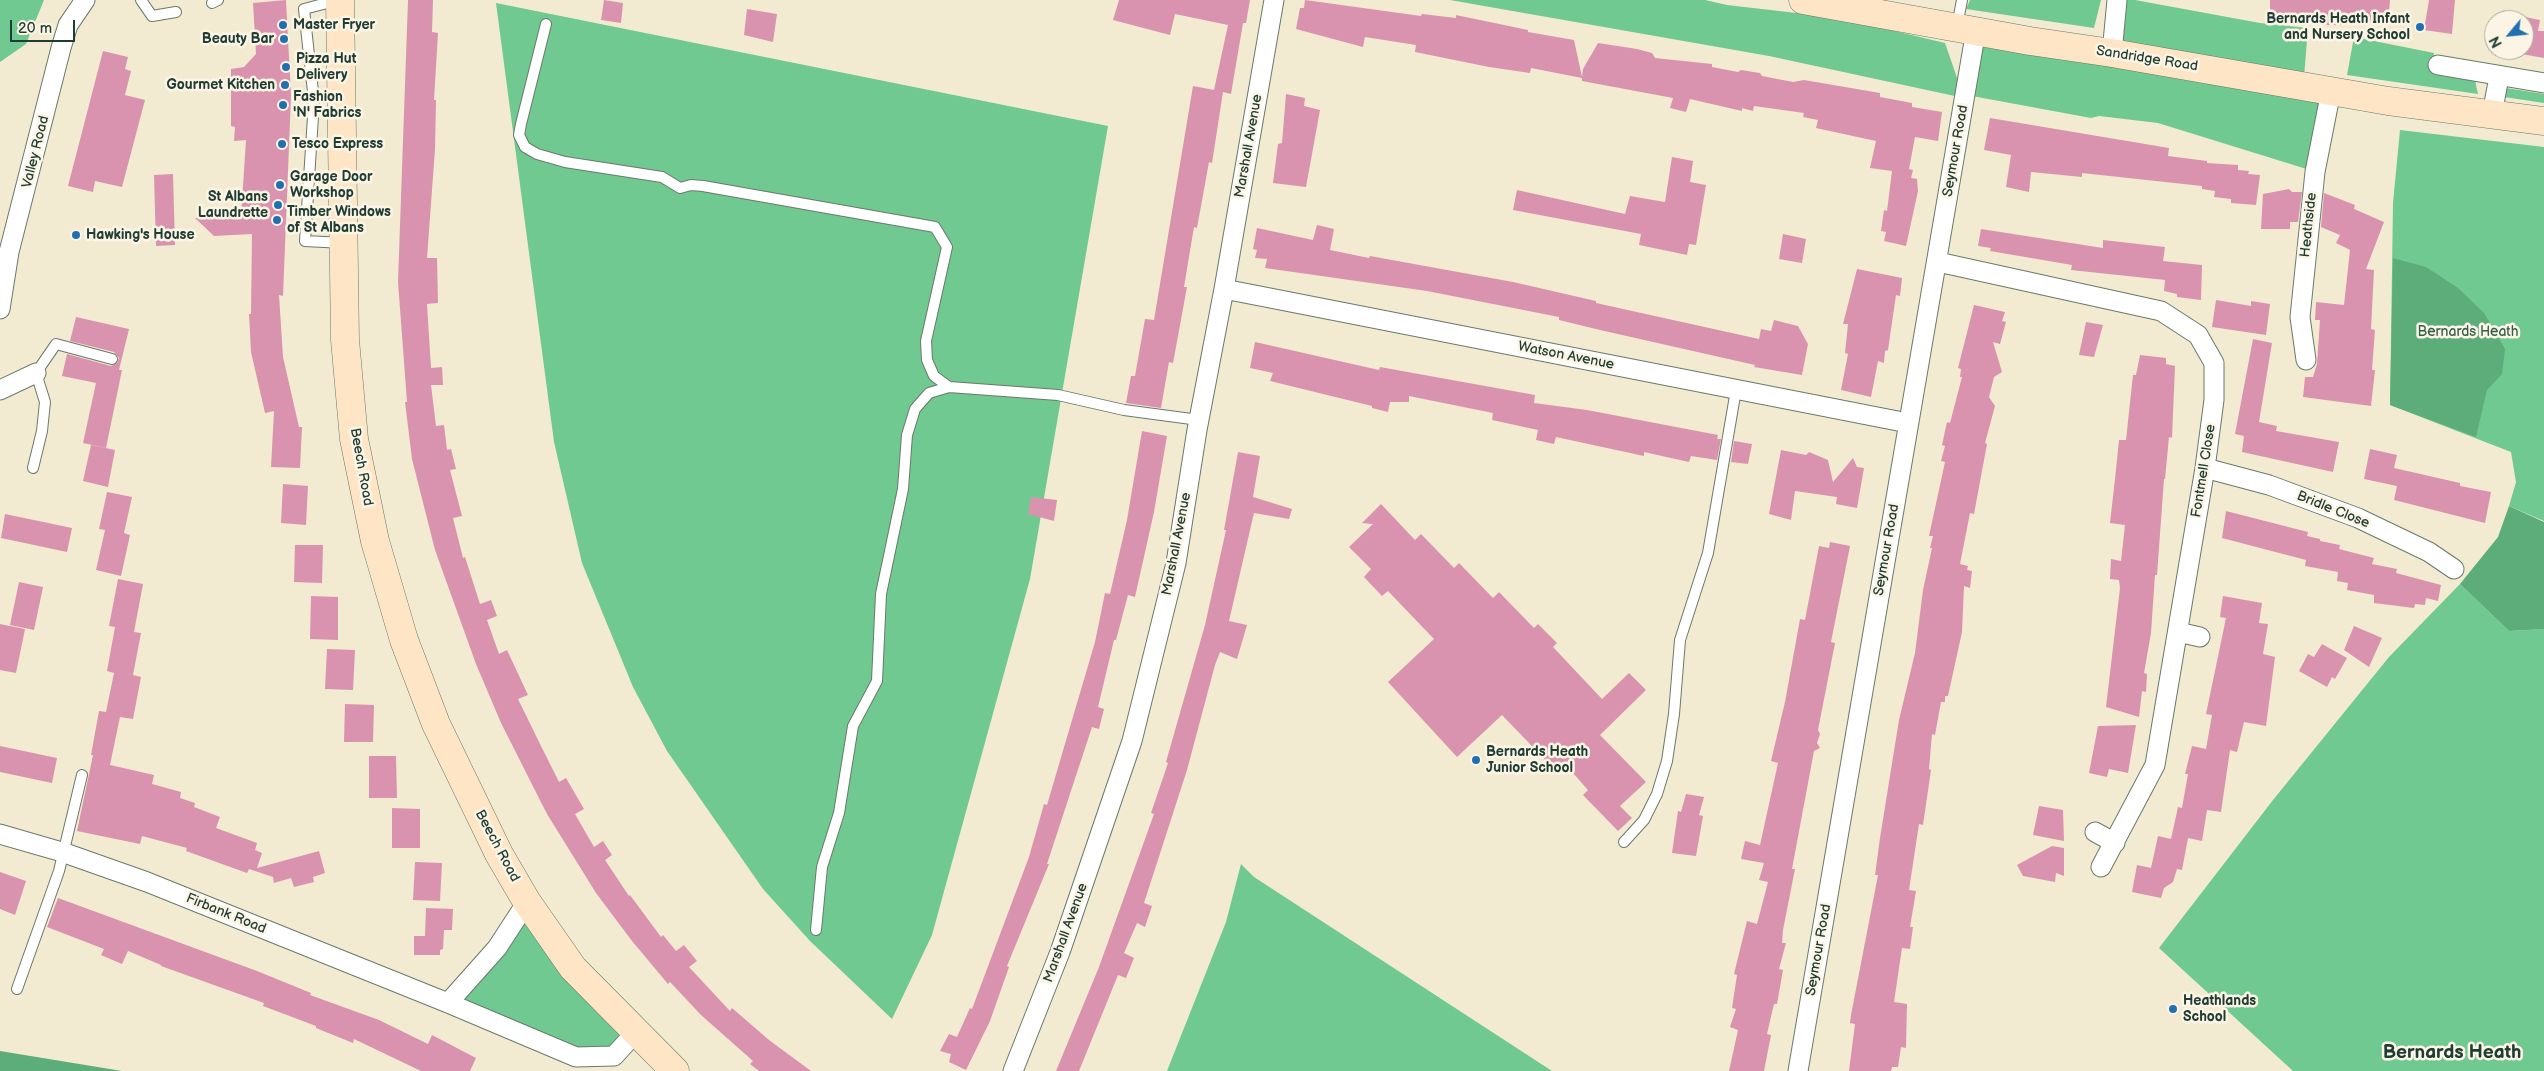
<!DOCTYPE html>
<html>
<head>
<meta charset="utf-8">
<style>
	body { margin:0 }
	#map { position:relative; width:2544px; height:1071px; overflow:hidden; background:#f2ebd1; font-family:"Balsamiq Sans",sans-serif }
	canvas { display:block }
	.north { position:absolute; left:2484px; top:10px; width:50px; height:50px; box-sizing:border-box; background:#fcf5e5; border:1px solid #a4ab9e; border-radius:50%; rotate:242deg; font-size:14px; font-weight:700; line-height:20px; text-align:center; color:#1f3d34 }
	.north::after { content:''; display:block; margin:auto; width:18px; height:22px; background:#1f6fb2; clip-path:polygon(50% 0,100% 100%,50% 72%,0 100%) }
	.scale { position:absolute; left:10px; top:20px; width:65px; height:22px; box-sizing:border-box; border:2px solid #1f3d34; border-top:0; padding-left:6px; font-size:15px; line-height:18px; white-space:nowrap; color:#1f3d34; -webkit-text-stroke:4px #fcf5e5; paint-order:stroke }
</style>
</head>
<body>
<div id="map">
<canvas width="2544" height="1071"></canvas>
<div class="north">N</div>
<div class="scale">20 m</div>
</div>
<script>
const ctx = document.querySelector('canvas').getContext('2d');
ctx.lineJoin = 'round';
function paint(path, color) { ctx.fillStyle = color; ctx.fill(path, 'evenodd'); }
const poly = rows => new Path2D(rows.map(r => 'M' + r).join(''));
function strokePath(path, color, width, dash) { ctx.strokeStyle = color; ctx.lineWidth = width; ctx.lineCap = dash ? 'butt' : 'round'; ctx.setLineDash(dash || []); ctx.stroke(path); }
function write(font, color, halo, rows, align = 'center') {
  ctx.font = font + ' "Balsamiq Sans",sans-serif'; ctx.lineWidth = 5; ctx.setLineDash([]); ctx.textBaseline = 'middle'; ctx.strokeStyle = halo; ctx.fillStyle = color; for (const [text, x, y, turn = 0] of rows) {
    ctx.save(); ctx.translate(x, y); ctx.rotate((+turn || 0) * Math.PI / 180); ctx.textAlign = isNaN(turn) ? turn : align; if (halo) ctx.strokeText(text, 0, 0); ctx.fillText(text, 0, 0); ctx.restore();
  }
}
const green = poly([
	[0,0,44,0,26,44,0,62],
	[1450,0,1705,0,1727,5,1840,18,1945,43,1964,98,1769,56],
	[1970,0,2101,0,2094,28,1966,9],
	[2124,0,2135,0,2260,23,2308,28,2303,90,2118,54],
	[496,3,1108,126,1030,579,932,935,892,1019,810,941,763,889,667,751,633,687,582,563,554,442],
	[2354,37,2434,53,2433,72,2475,80,2478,94,2347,75],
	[1980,42,2328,102,2313,171,2158,123,2099,116,2091,118,1972,96],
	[2506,88,2544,94,2544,103,2504,97],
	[2400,130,2544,147,2544,521,2509,506,2516,482,2511,452,2390,405,2393,203],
	[2460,584,2509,631,2544,629,2544,1071,2293,1071,2159,948,2273,800,2389,657],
	[1241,864,1254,877,1552,1071,1167,1071,1226,922],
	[527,902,636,1032,614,1056,576,1057,448,1003]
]);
const forest = poly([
	[2393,258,2426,267,2458,288,2484,313,2505,349,2502,374,2487,390,2476,437,2390,405],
	[2509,506,2544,522,2544,629,2509,631,2460,584,2498,537],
	[0,1051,122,1071,0,1071]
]);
const building = poly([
	[286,0,291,96,283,296,279,295,283,357,299,427,302,427,300,468,271,467,274,411,265,413,251,352,249,314,251,314,252,234,214,236,195,218,241,217,246,140,234,141,235,127,231,126,231,69,244,67,256,54,253,3],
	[408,0,433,0,432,32,438,33,434,100,436,100,435,149,427,258,437,258,438,303,427,304,431,368,442,367,443,385,431,385,436,426,444,425,447,450,451,449,456,469,450,470,462,516,453,518,463,558,465,557,480,604,491,600,497,616,487,620,499,654,507,650,528,695,518,699,541,746,559,782,566,778,584,809,575,814,594,847,603,841,612,855,605,860,629,896,630,895,661,937,663,935,676,951,684,945,697,961,689,967,730,1011,732,1008,769,1040,811,1071,759,1071,750,1064,753,1061,701,1015,670,982,668,984,632,941,596,893,547,814,501,723,476,664,435,550,412,459,405,402,407,402,398,282],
	[604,0,623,3,621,23,601,20],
	[1119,0,1250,0,1246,23,1243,23,1231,94,1223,92,1212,163,1209,162,1197,228,1194,227,1184,287,1187,287,1173,363,1169,362,1161,408,1126,403,1131,376,1135,376,1145,319,1154,320,1193,86,1214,90,1228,25,1175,14,1170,35,1113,20],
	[1305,0,1421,16,1422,14,1456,18,1456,15,1528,30,1528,32,1574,40,1582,77,1583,69,1598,43,1637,49,1652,53,1655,58,1712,64,1712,67,1738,72,1741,70,1760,73,1762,76,1793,82,1804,80,1880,93,1880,97,1912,103,1912,107,1942,112,1938,141,1915,137,1909,169,1913,170,1911,178,1917,179,1918,191,1906,246,1884,241,1886,232,1881,231,1884,210,1887,211,1892,171,1870,168,1876,141,1816,128,1818,120,1803,117,1804,113,1754,106,1753,111,1742,108,1742,111,1690,99,1686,112,1670,108,1673,98,1582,81,1582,78,1531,68,1530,73,1489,67,1415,52,1416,45,1365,37,1363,47,1296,29,1300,8,1304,8],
	[2270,0,2390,0,2388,24,2345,20,2345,25,2328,25,2325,24,2325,17,2270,17],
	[2429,0,2455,0,2452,34,2424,30],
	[747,9,777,14,773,42,744,35],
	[2515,15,2540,20,2538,31,2544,31,2544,58,2510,52,2524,50,2524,20,2514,20],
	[103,51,128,57,125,69,131,71,125,95,145,100,122,187,95,181,93,192,68,186],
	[1286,94,1305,98,1304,106,1320,110,1306,187,1273,183,1278,144,1282,143],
	[1990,118,2169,148,2168,156,2207,161,2207,163,2238,165,2238,170,2249,171,2248,174,2260,175,2256,205,2231,203,2231,199,2214,197,2215,191,2202,189,2202,186,2082,173,2082,177,2031,172,2029,192,2006,187,2011,155,1984,150],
	[1672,157,1693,161,1690,182,1706,185,1696,245,1689,244,1687,255,1639,245,1641,234,1513,210,1517,190,1625,214,1630,196,1665,202],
	[173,174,175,245,156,246,154,175],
	[2289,189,2292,192,2302,192,2298,222,2290,222,2290,229,2261,229,2263,194],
	[2324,193,2355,205,2354,209,2384,222,2366,269,2374,270,2371,329,2375,330,2372,370,2375,370,2371,406,2303,397,2305,377,2313,377,2317,364,2320,320,2315,320,2316,302,2344,305,2350,250,2336,243,2340,235,2321,227],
	[1317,225,1334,229,1330,250,1369,258,1370,256,1513,282,1596,301,1596,303,1759,339,1761,329,1771,331,1774,320,1798,326,1808,344,1802,375,1754,367,1755,365,1600,330,1559,320,1559,317,1427,291,1265,268,1267,259,1255,258,1257,250,1253,249,1257,228,1313,240],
	[1981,229,2103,248,2103,240,2165,247,2163,261,2202,265,2201,300,2177,297,2177,294,2164,291,2165,280,2071,270,2072,265,1990,251,1991,248,1978,246],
	[1783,234,1806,239,1802,263,1779,259],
	[1857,269,1902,278,1900,296,1896,295,1888,350,1885,351,1884,363,1878,361,1871,397,1841,390,1848,354,1845,353,1848,324,1843,324],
	[2216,300,2251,306,2251,301,2270,304,2266,335,2212,327],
	[1974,305,2005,312,2002,321,2006,322,2000,344,1993,342,2002,372,1994,377,1989,397,1995,406,1985,443,1987,444,1974,514,1970,513,1960,564,1968,566,1967,570,1972,571,1970,588,1964,586,1962,632,1948,696,1945,696,1945,702,1941,702,1935,735,1932,734,1929,769,1931,770,1923,825,1919,824,1909,890,1916,891,1910,927,1913,927,1910,949,1902,948,1894,1002,1907,1004,1906,1048,1901,1047,1898,1067,1892,1067,1891,1071,1849,1071,1855,1024,1850,1023,1851,1015,1878,875,1875,875,1880,838,1899,720,1915,653,1923,590,1932,548,1930,548,1933,536,1929,536,1945,462,1941,461,1945,446,1942,445,1947,422,1950,423,1962,377,1960,377,1961,369,1958,368],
	[76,317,129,329,119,370,122,370,106,448,83,443,96,383,62,376,67,354,111,366,117,363,119,358,114,352,70,341],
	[2086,322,2103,325,2094,357,2079,355],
	[2253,339,2272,343,2259,422,2277,426,2276,431,2339,442,2333,472,2242,452,2244,436,2235,434],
	[1255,342,1379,370,1380,367,1535,395,1534,403,1587,410,1718,435,1717,439,1721,439,1717,460,1691,456,1689,462,1644,452,1644,456,1556,437,1554,444,1536,440,1538,430,1492,420,1493,413,1409,396,1409,402,1390,402,1388,412,1372,408,1372,406,1270,381,1273,373,1250,368],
	[2140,355,2166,358,2166,364,2175,366,2172,438,2169,437,2165,479,2164,479,2157,575,2155,575,2151,633,2144,673,2147,674,2146,692,2142,691,2139,717,2106,707,2120,588,2119,580,2110,579,2111,559,2121,561,2125,525,2110,523,2115,479,2119,440,2126,440,2133,375,2136,375],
	[1142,431,1167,436,1154,512,1135,597,1128,595,1116,640,1114,640,1098,707,1104,709,1099,729,1092,727,1047,864,1049,864,1007,966,1009,967,990,1021,966,1070,949,1062,951,1054,940,1051,949,1034,957,1037,970,1008,972,1009,1029,857,1044,804,1047,805,1095,642,1105,593,1110,594,1127,520],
	[1734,441,1752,444,1748,464,1731,462],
	[91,445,115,450,108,487,83,481],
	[2370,449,2397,455,2394,468,2460,483,2460,486,2491,492,2485,523,2394,500,2397,486,2364,479],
	[1781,450,1806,455,1809,452,1828,460,1833,482,1853,458,1857,467,1864,468,1857,508,1836,504,1837,497,1795,491,1791,520,1769,514],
	[1238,452,1260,456,1253,497,1292,509,1289,519,1254,513,1229,621,1247,625,1237,659,1220,652,1215,665,1187,770,1144,903,1152,906,1145,927,1137,923,1124,953,1134,958,1126,978,1118,975,1079,1071,1056,1071,1099,967,1154,814,1151,813,1168,763,1166,762,1205,625,1226,530,1224,530],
	[283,484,308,486,306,525,281,523],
	[107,492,132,497,124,533,130,535,121,576,96,570,105,530,99,529],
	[1031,497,1057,500,1054,521,1028,514],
	[1381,504,1415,540,1421,534,1454,568,1459,563,1493,598,1499,592,1534,628,1538,624,1557,643,1553,647,1602,699,1629,673,1646,690,1600,735,1646,782,1620,806,1632,818,1618,831,1583,795,1588,790,1565,764,1556,771,1502,715,1457,757,1388,682,1434,639,1388,591,1382,596,1364,577,1371,569,1349,547,1373,524,1362,523],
	[2226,511,2308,532,2307,536,2320,539,2320,541,2340,545,2339,549,2374,558,2372,564,2397,569,2396,573,2441,585,2438,601,2426,598,2425,605,2415,604,2414,608,2374,603,2374,595,2347,590,2348,583,2337,581,2338,572,2305,566,2306,560,2222,538],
	[5,514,72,528,67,552,1,538],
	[1830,542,1850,546,1831,642,1835,643,1818,730,1820,734,1817,743,1820,748,1814,751,1792,869,1795,869,1783,930,1782,943,1786,943,1779,969,1783,970,1777,1004,1774,1004,1767,1034,1771,1035,1764,1071,1729,1071,1738,1030,1730,1027,1736,1009,1732,1008,1737,975,1734,974,1747,921,1757,924,1768,882,1759,880,1764,863,1741,859,1745,841,1760,845,1778,763,1771,761,1785,702,1800,619,1805,620,1819,546,1829,548],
	[295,545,323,545,322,583,294,582],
	[118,579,143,584,134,632,141,633,133,675,141,677,133,719,120,717,110,765,154,775,152,784,181,792,180,798,195,803,194,807,220,817,216,828,257,843,255,850,262,853,257,868,319,851,325,873,313,877,314,882,294,887,291,878,274,883,273,877,249,869,247,873,186,851,187,848,142,836,140,844,77,831,93,755,91,755,99,711,106,712,114,673,107,671,115,627,109,626],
	[19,582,43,587,34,630,10,625],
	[311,596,338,597,338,640,310,639],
	[2223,596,2262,603,2259,623,2268,624,2263,654,2275,657,2266,726,2244,722,2237,752,2230,750,2221,812,2207,810,2202,841,2188,838,2182,870,2177,869,2173,882,2164,888,2161,898,2132,892,2137,865,2151,868,2158,836,2171,839,2178,807,2182,808,2188,774,2185,774,2192,746,2206,749,2212,715,2206,714,2226,618,2220,617],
	[0,624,25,629,16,673,0,670],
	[2354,626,2382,638,2369,667,2344,650],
	[2322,644,2347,658,2335,679,2332,677,2327,687,2299,671,2308,654,2314,657],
	[327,649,355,650,353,690,325,689],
	[345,704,374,705,373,742,344,742],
	[2136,725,2128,773,2109,769,2107,777,2089,773,2098,726],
	[0,746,57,758,52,783,0,772],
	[369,756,396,756,397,798,369,798],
	[1686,794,1704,797,1699,815,1703,816,1696,856,1672,853,1678,811,1681,812],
	[2039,806,2063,810,2064,841,2033,835],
	[392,808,420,809,420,848,392,848],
	[2052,846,2064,848,2064,876,2056,873,2055,882,2023,876,2017,865],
	[415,862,442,863,440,901,413,900],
	[0,872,26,881,15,915,0,909],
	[58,898,257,971,311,993,310,995,379,1020,428,1044,432,1035,476,1058,470,1071,421,1071,354,1039,353,1043,316,1028,316,1026,263,1006,264,1003,161,966,161,965,128,951,122,964,101,955,104,949,47,927],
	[426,908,453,909,452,930,444,930,443,949,440,950,440,955,414,955,414,936,425,936]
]);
const lane = poly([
	[141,0,152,16,176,12],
	[339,0,304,9,314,101,305,241,344,243],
	[212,3,218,0],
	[546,24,521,124,519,135,525,147,537,154,565,162,662,177,680,188,691,185,703,186,935,227,947,247,926,341,927,360,934,376,949,387,929,393,915,409,907,435,903,489,881,594,877,681,853,726,839,813,822,867,816,930],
	[1957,26,1962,0],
	[949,387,1058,395,1124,410,1199,420],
	[33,468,42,431,45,402,36,373,56,344,112,359],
	[1624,842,1644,820,1657,794,1667,761,1674,714,1680,640,1708,553,1736,390],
	[17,989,59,871,82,775]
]);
const street = poly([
	[2112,53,2117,0],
	[2438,65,2544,83],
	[2492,114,2499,77],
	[1938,262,2161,311,2198,335,2214,363,2214,400,2205,468,2155,765,2101,867],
	[1224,289,1908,423],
	[0,309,9,252,61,48,68,25,85,0],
	[2306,360,2300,317,2315,172,2331,91],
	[0,390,36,373],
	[2205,468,2269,485,2358,518,2429,552,2454,569],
	[2178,632,2200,637],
	[2095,832,2115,843],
	[0,834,62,852,147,882,448,1003,576,1057,614,1056,636,1032],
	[448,1003,497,948,527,902],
	[1013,1071,1060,952,1132,741,1176,563,1197,430,1224,289,1274,0],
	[1798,1071,1976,30]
]);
const secondary = poly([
	[340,0,345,340,354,439,375,541,404,640,436,724,499,854,527,902,573,968,675,1071],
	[1803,0,2030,41,2112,53,2388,101,2544,121]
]);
const markers = [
	[283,25,5,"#1f6fb2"],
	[2420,27,5,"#1f6fb2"],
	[284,39,5,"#1f6fb2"],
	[286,67,5,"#1f6fb2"],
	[285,85,5,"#1f6fb2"],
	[283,105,5,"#1f6fb2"],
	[282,144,5,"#1f6fb2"],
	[280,185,5,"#1f6fb2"],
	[278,205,5,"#1f6fb2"],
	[277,220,5,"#1f6fb2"],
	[76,235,5,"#1f6fb2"],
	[1476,760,5,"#1f6fb2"],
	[2173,1009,5,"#1f6fb2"]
];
const poiNames = [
	["Bernards Heath Infant",2410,19,"right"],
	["and Nursery School",2410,35,"right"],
	["Master Fryer",293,25],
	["Beauty Bar",274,39,"right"],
	["Pizza Hut",296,59],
	["Delivery",296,75],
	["Gourmet Kitchen",275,85,"right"],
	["Fashion",293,97],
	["'N' Fabrics",293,113],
	["Tesco Express",292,144],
	["Garage Door",290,177],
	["Workshop",290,193],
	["St Albans",268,197,"right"],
	["Laundrette",268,213,"right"],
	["Timber Windows",287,212],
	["of St Albans",287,228],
	["Hawking's House",86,235],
	["Bernards Heath",1486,752],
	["Junior School",1486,768],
	["Heathlands",2183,1001],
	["School",2183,1017]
];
const streetNames = [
	["Sandridge Road",2147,59,9],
	["Marshall Avenue",1249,146,-80],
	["Seymour Road",1956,151,-80],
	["Valley Road",36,152,-76],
	["Heathside",2309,225,-84],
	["Watson Avenue",1566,356,11],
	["Beech Road",361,467,80],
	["Fontmell Close",2204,471,-81],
	["Bridle Close",2333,510,22],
	["Marshall Avenue",1177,544,-79],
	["Seymour Road",1887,550,-80],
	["Beech Road",497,846,62],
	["Firbank Road",226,914,22],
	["Marshall Avenue",1066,933,-70],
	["Seymour Road",1819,950,-80]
];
const parkNames = [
	["Bernards Heath",2468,332]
];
const districtNames = [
	["Bernards Heath",2452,1053]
];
paint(green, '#70c990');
paint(forest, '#5cad7a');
paint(building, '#da93ae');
strokePath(lane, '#697a6b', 12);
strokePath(street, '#697a6b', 21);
strokePath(secondary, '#697a6b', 29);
strokePath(lane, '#fff', 10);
strokePath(street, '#fff', 19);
strokePath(secondary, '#fee5c5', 28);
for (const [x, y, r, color] of markers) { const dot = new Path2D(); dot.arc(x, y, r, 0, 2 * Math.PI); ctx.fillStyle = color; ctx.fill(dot); strokePath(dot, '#fcf5e5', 2); }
write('bold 14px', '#1f3d34', '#fcf5e5', poiNames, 'left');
write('14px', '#1f3d34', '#fcf5e5', streetNames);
write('14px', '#33604b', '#fcf5e5', parkNames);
write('bold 19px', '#1f3d34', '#fcf5e5', districtNames);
</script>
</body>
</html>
